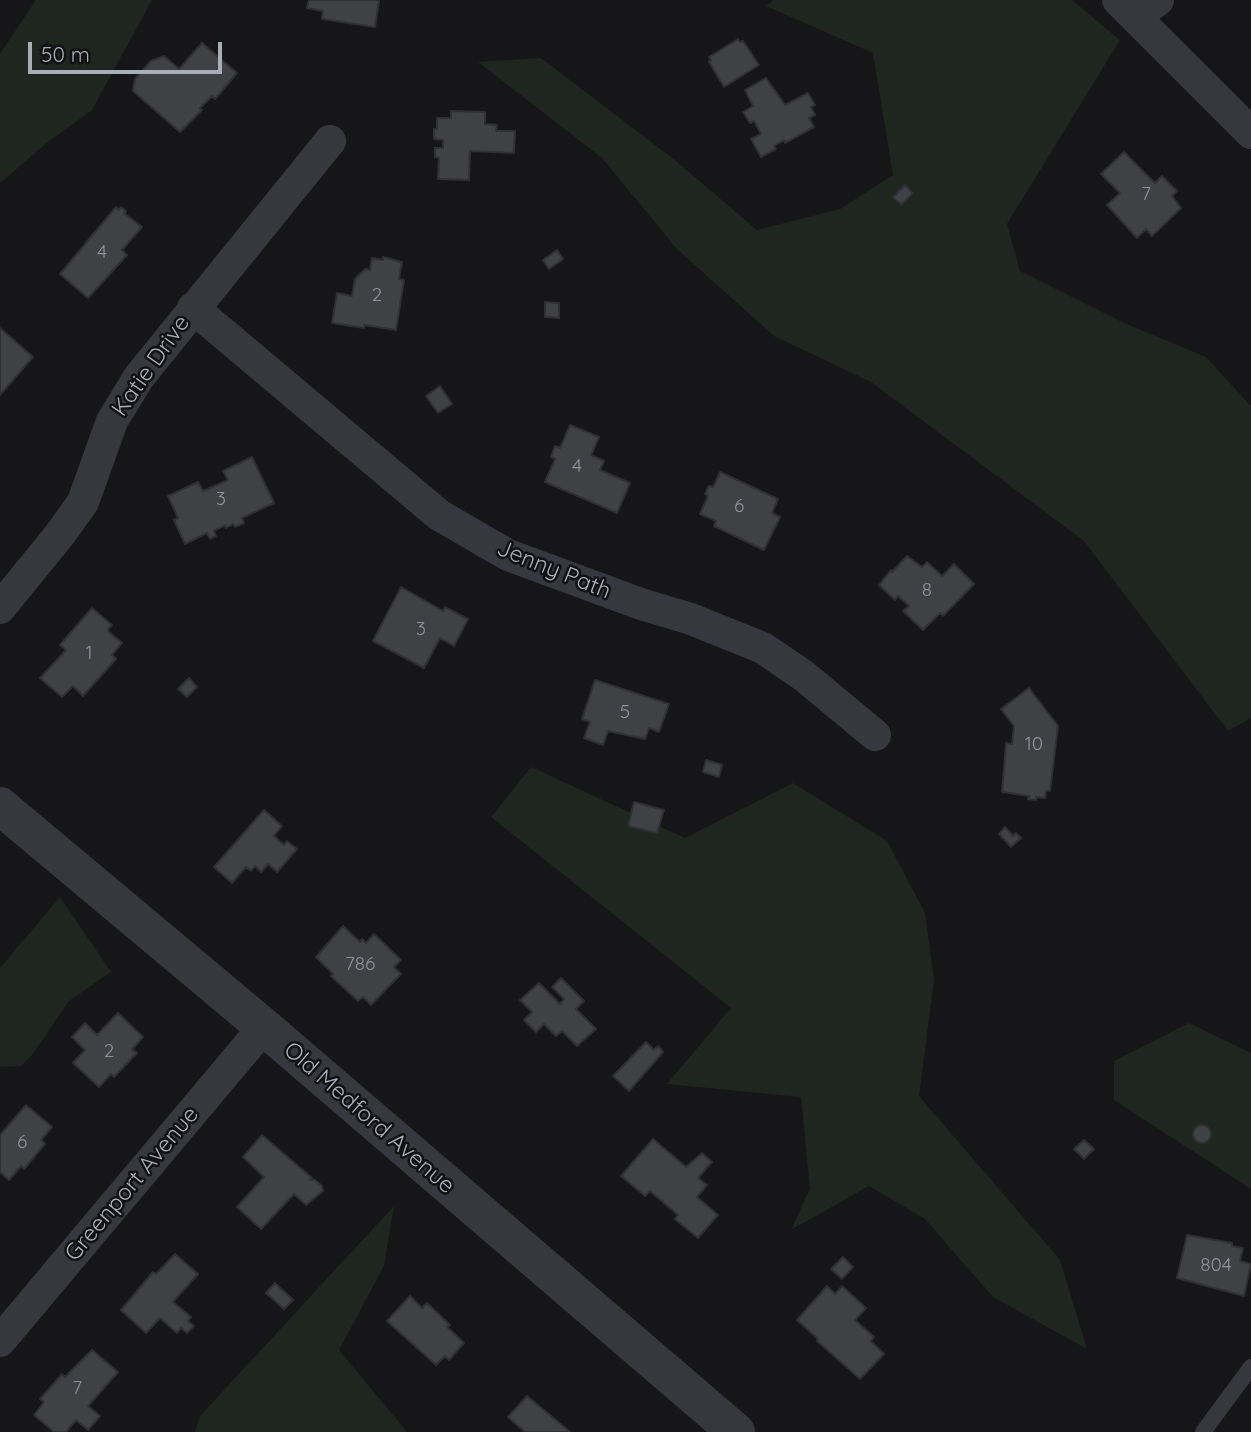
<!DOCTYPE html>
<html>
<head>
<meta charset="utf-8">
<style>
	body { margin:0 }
	#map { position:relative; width:1251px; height:1432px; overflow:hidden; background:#161618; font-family:Quicksand,sans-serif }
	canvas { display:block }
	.scale { position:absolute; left:28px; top:42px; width:194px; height:32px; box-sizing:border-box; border:4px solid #a8adb8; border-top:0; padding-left:9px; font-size:21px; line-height:24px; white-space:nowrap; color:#a8adb8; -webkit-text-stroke:5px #111113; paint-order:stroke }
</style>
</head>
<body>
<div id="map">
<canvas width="1251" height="1432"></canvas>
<div class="scale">50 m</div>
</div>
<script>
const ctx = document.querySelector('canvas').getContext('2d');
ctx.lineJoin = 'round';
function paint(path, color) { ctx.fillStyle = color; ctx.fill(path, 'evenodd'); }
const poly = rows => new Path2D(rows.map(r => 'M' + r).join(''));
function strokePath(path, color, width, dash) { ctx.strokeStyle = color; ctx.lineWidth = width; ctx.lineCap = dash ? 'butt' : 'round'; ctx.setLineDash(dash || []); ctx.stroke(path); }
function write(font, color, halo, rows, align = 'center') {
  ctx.font = font + ' Quicksand,sans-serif'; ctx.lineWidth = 5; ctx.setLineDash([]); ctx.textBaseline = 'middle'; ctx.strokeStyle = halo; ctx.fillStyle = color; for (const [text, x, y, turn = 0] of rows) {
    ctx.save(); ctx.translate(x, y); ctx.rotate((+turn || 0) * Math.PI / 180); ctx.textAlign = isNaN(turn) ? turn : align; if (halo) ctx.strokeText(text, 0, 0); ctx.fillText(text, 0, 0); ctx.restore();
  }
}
const green = poly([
	[36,0,152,0,92,110,48,142,0,183,0,54],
	[773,0,1072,0,1120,40,1007,224,1020,271,1124,323,1206,357,1251,406,1251,718,1228,731,1084,541,871,382,774,336,677,249,602,158,478,62,541,58,676,161,757,230,840,209,893,175,873,53,766,6],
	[531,767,685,838,793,783,887,841,925,913,934,980,919,1096,1060,1260,1087,1349,993,1297,925,1219,869,1186,791,1230,810,1189,801,1097,667,1084,731,1008,491,817],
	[60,897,111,972,69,1001,32,1055,21,1066,0,1067,0,968],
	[1189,1023,1251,1053,1251,1189,1114,1100,1114,1061],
	[394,1206,384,1266,339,1350,407,1432,195,1432,200,1416]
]);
const building = poly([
	[309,0,379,0,375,27,322,19,323,11,307,8,309,0],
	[738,39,740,42,743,41,759,65,724,87,709,62,711,60,709,57,738,39],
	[202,43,237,73,215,99,212,96,200,108,202,110,180,132,133,91,135,79,151,61,164,56,179,69,202,43],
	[766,78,785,105,808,93,815,105,811,107,815,115,809,118,814,127,785,143,784,140,774,146,776,149,761,157,751,139,761,134,754,121,750,123,743,112,753,106,745,90,766,78],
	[451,111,485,112,485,124,497,125,496,131,515,131,514,153,470,151,469,180,438,179,439,158,435,157,435,148,443,148,443,140,434,139,434,129,437,129,437,118,451,118,451,111],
	[1124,152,1155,183,1162,176,1177,191,1172,196,1181,208,1152,236,1146,229,1137,238,1107,205,1120,193,1101,174,1124,152],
	[905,185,913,193,901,205,893,197,905,185],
	[116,207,119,210,121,207,126,211,124,213,142,227,122,250,127,255,88,298,60,274,116,207],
	[557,250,563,259,549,269,543,260,557,250],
	[383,257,402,262,399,279,404,280,396,330,364,325,364,328,332,323,337,293,352,296,355,279,365,269,370,270,372,258,383,260,383,257],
	[545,302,559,303,559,318,545,317,545,302],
	[0,328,33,357,0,395,0,328],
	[440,386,452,404,438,413,426,396,440,386],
	[570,425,599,437,591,455,604,461,600,470,630,483,617,513,545,482,555,459,551,457,555,446,560,448,570,425],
	[252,457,274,503,242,518,244,523,235,527,233,524,226,528,225,525,214,531,216,536,210,539,207,533,185,544,174,520,178,518,168,496,198,482,203,491,228,480,223,471,252,457],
	[720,472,778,499,772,513,780,517,764,550,714,526,716,521,700,514,708,496,705,494,709,486,713,487,720,472],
	[907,556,922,567,927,562,942,576,954,564,974,584,943,616,940,613,923,630,903,611,909,606,898,596,895,600,879,585,891,570,892,572,907,556],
	[401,587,443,611,445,607,468,619,454,646,440,638,424,668,373,641,401,587],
	[92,608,112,625,108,629,109,632,122,643,112,655,116,659,83,696,73,686,62,697,40,678,66,650,60,645,92,608],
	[189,678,197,687,187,697,178,689,189,678],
	[595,680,669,704,659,732,649,728,645,739,608,731,603,745,584,738,590,722,582,719,595,680],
	[1029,688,1058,726,1050,791,1046,791,1045,798,1036,797,1036,800,1028,799,1029,796,1002,792,1006,743,1012,744,1014,726,1001,709,1029,688],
	[706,760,722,765,719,777,703,772,706,760],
	[634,802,664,810,657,833,628,826,634,802],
	[264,810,282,826,274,836,284,845,287,841,297,849,277,872,268,864,261,872,255,866,251,871,246,867,232,883,214,867,264,810],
	[1005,827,1013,836,1016,833,1021,838,1011,847,999,834,1005,827],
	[343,926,360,942,362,939,366,943,374,934,401,960,394,967,401,974,371,1005,363,997,358,1001,331,976,333,974,316,957,343,926],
	[561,978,584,1001,576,1009,596,1029,577,1046,562,1031,556,1036,544,1024,536,1032,524,1020,532,1012,520,1000,539,983,560,1004,564,999,552,987,561,978],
	[118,1013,143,1037,132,1049,137,1053,114,1077,111,1074,99,1087,73,1063,85,1050,72,1037,85,1023,97,1035,118,1013],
	[646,1042,654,1050,658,1046,663,1052,629,1091,613,1076,646,1042],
	[26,1105,52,1127,41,1140,45,1144,24,1169,21,1166,9,1180,0,1172,0,1135,26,1105],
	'1193 1134a9 9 0 1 1 18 0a9 9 0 1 1-18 0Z',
	[262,1135,312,1178,310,1180,315,1180,322,1186,323,1191,306,1205,294,1194,261,1229,237,1207,264,1177,243,1157,262,1135],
	[653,1139,686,1167,702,1153,712,1162,698,1178,707,1185,697,1197,718,1215,698,1238,675,1219,678,1215,650,1191,645,1196,621,1176,653,1139],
	[1084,1140,1094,1149,1084,1159,1074,1149,1084,1140],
	[1187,1235,1232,1243,1232,1246,1243,1248,1240,1261,1251,1264,1244,1296,1177,1278,1187,1235],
	[175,1254,198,1274,173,1302,191,1317,188,1321,194,1326,187,1333,181,1328,177,1333,160,1318,146,1333,121,1310,153,1272,156,1274,175,1254],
	[843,1257,853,1267,842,1279,831,1269,843,1257],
	[275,1283,293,1300,284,1309,266,1293,275,1283],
	[827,1286,835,1294,842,1286,866,1308,855,1320,874,1337,871,1341,884,1354,860,1379,817,1341,818,1339,797,1320,827,1286],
	[410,1296,422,1308,427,1303,450,1325,447,1327,464,1343,449,1360,445,1356,436,1365,387,1321,410,1296],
	[92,1350,118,1372,88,1406,100,1416,88,1430,76,1420,66,1432,54,1432,34,1415,44,1402,40,1399,62,1374,65,1377,92,1350],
	[527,1396,570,1432,525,1432,508,1417,527,1396]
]);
const service = poly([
	[1203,1432,1251,1367]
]);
const minor = poly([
	[1118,0,1251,133],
	[1135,16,1158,0],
	[193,308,439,515,508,555,641,604,691,619,763,648,804,676,875,735],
	[0,608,61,533,83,502,112,421,139,377,330,141],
	[0,1341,264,1027]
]);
const tertiary = poly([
	[0,806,264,1027,736,1432]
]);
const numberNames = [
	["7",1146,194],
	["4",102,252],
	["2",377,295],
	["4",577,466],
	["3",221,499],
	["6",739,506],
	["8",927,590],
	["3",421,629],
	["1",89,653],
	["5",625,712],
	["10",1034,744],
	["786",360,964],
	["2",109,1051],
	["6",22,1142],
	["804",1216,1265],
	["7",77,1388]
];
const streetNames = [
	["Katie Drive",151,366,-55],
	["Jenny Path",554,570,22],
	["Old Medford Avenue",369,1118,41],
	["Greenport Avenue",132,1184,-50]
];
paint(green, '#1e261f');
paint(building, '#404145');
strokePath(building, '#303034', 2);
strokePath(service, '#37383d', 16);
strokePath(minor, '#37383d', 32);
strokePath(tertiary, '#37383d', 38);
write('19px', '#8e929b', null, numberNames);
write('23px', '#a8adb8', '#111113', streetNames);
</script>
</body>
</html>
